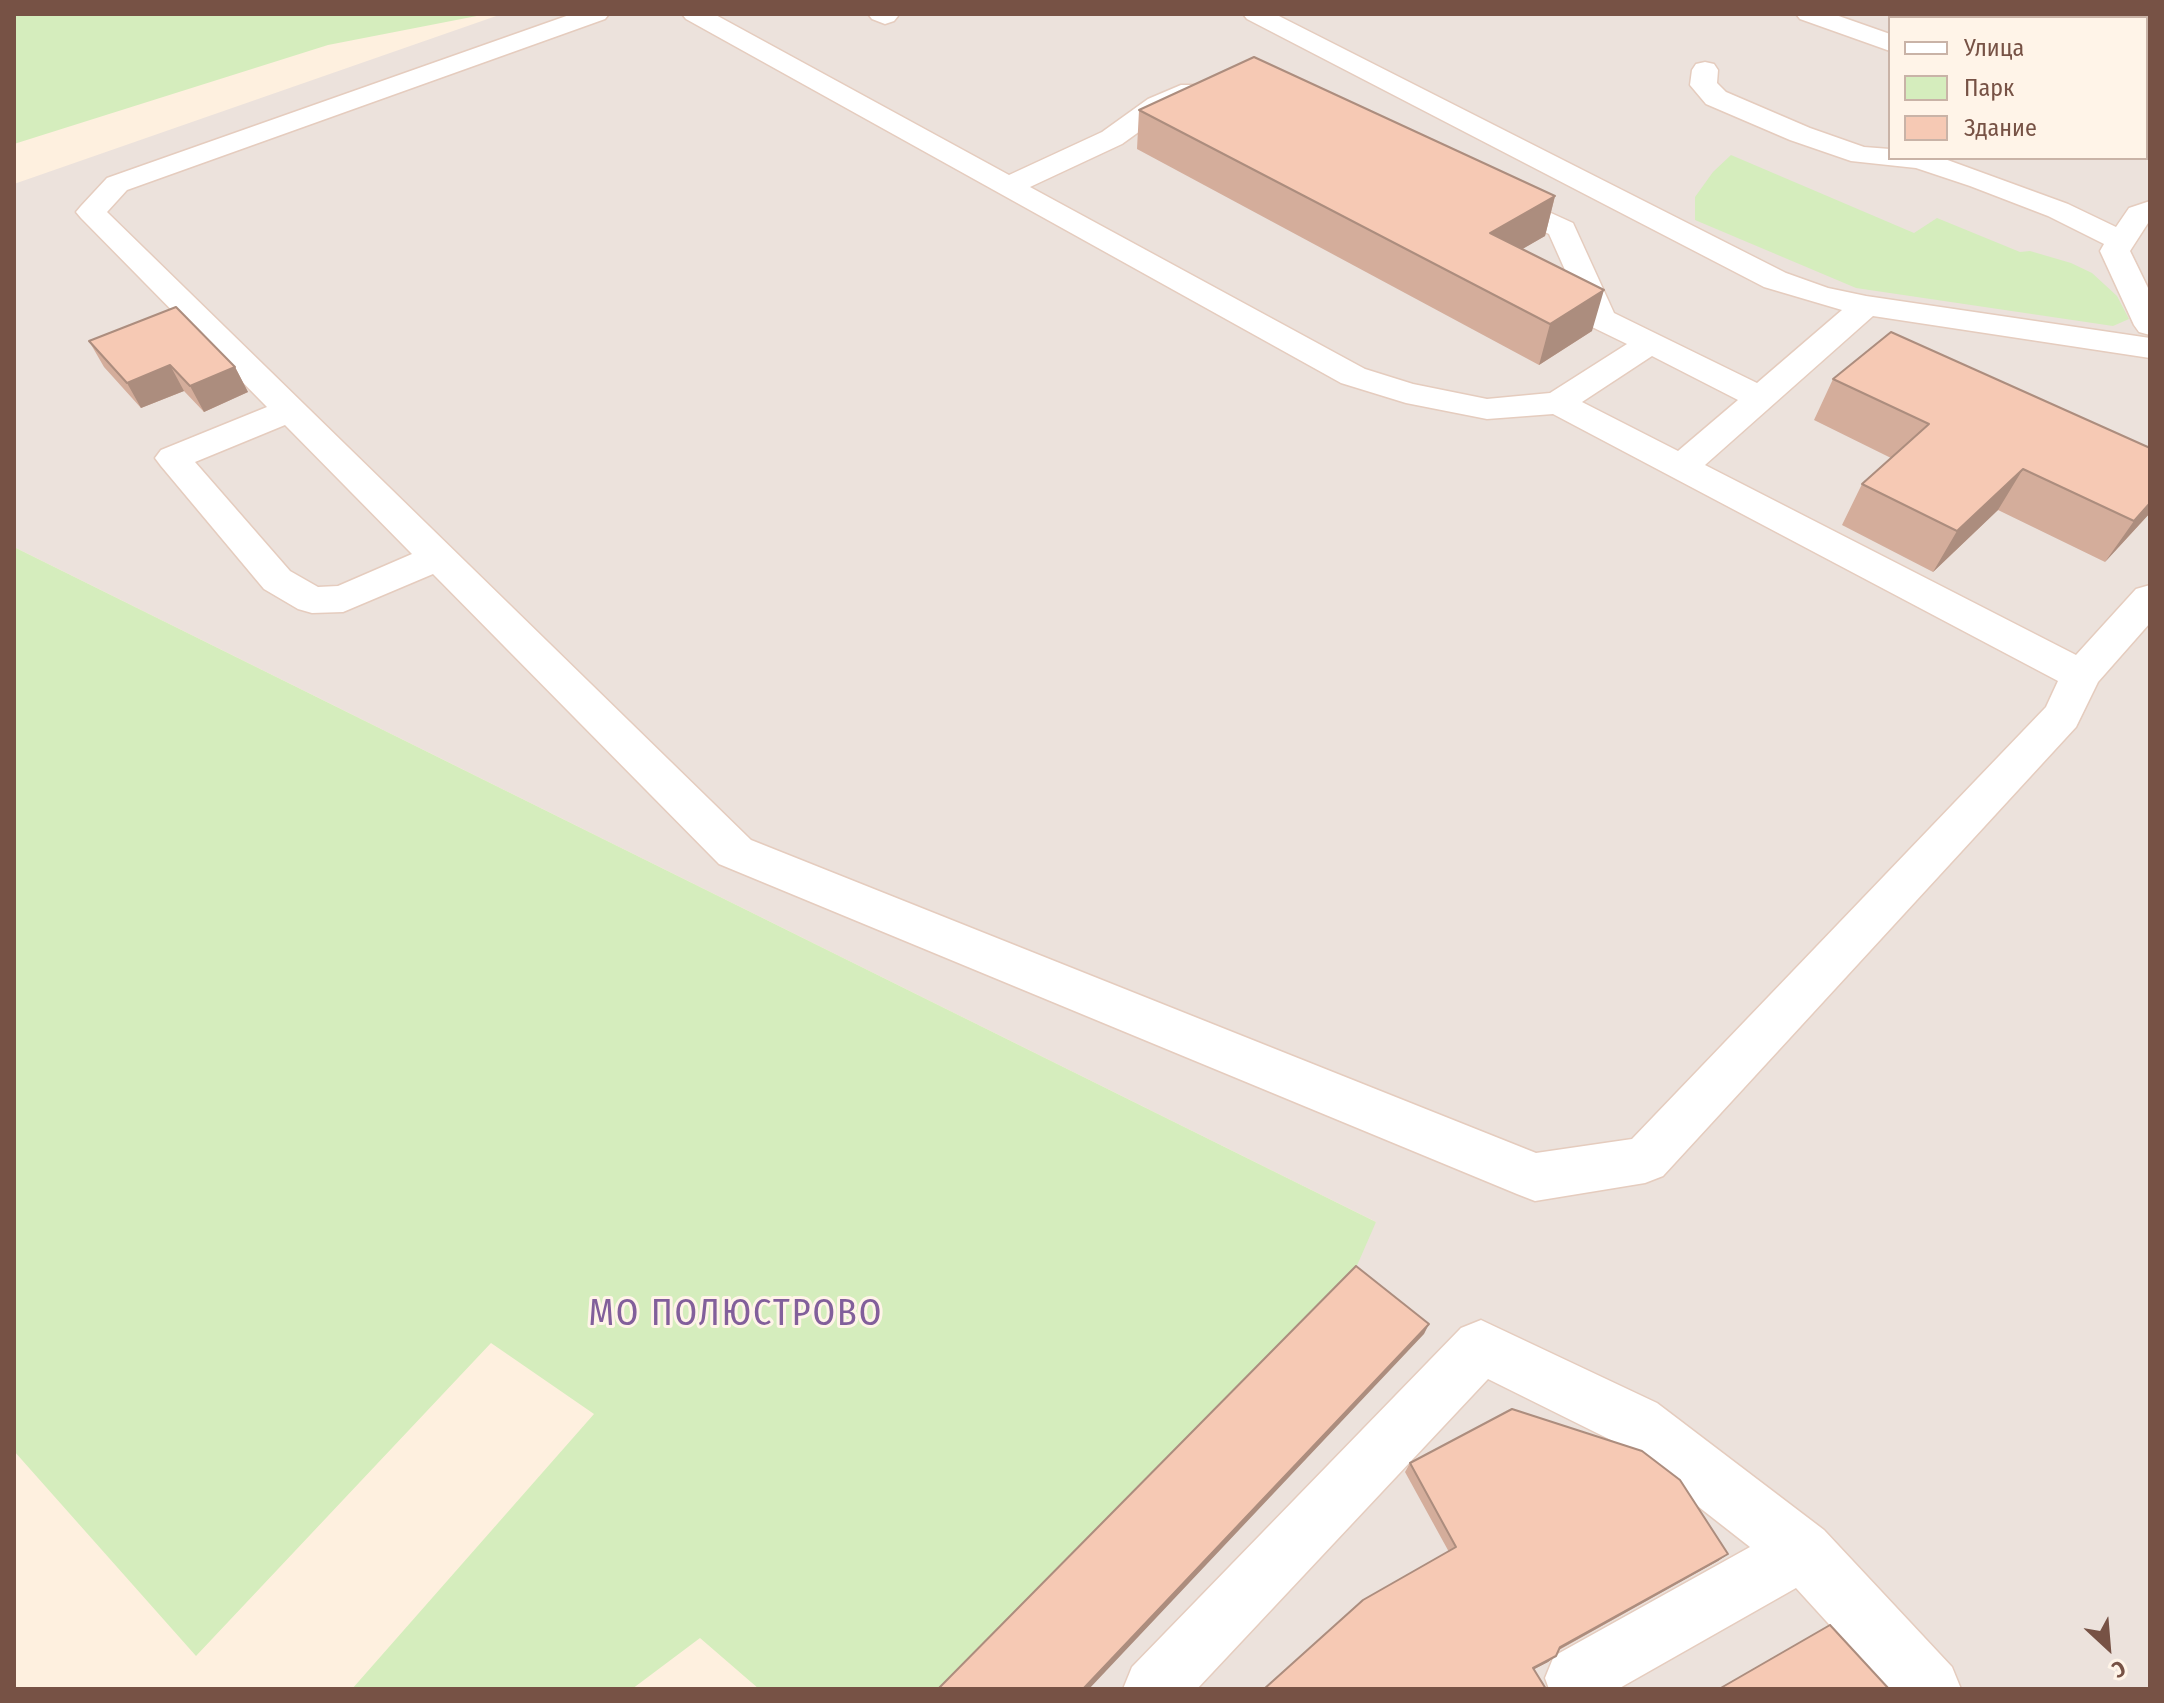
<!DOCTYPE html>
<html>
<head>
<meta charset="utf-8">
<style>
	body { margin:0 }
	#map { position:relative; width:2164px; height:1703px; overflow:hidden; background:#fef0df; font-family:"Fira Sans Condensed",sans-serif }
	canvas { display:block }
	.frame { position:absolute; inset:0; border:16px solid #775245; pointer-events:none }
	.legend { position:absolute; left:1888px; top:16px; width:260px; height:144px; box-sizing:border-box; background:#fff4e8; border:2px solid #c9b3a7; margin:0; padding:10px 14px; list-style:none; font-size:24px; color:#775245 }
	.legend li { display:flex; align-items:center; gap:16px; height:40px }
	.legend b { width:40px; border:2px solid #c9b3a7 }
	.north { position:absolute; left:2068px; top:1607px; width:80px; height:80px; -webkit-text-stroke:6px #fff4e8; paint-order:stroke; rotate:154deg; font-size:22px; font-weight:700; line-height:32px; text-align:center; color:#775245 }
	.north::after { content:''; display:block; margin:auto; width:28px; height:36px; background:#775245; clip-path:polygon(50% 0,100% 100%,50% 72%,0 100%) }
</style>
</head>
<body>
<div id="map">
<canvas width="2164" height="1703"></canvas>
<div class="frame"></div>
<ul class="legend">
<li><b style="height:10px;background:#fff"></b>Улица</li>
<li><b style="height:22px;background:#d5edbd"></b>Парк</li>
<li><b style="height:22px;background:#f6c9b4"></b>Здание</li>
</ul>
<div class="north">С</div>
</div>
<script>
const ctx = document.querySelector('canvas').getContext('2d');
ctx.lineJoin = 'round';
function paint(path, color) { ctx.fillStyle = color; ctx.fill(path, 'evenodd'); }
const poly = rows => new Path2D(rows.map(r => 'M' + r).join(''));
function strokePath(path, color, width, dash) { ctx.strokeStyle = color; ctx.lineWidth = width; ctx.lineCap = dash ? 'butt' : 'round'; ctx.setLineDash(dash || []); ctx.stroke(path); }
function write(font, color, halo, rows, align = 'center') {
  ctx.font = font + ' "Fira Sans Condensed",sans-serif'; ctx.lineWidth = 6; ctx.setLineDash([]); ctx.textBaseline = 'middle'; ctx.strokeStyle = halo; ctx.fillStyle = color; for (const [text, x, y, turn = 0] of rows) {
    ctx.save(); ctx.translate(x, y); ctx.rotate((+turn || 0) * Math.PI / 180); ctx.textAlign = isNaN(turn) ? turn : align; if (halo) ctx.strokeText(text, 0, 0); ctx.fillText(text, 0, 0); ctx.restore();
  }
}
const industrial = poly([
	[502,14,2150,14,2150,1689,945,1689,1376,1222,14,547,14,184],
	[1890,18,2146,18,2146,158,1890,158]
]);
const green = poly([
	[14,14,487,14,328,45,14,144],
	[1731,155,1914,233,1937,218,2020,252,2030,251,2071,263,2092,273,2117,296,2129,319,2113,326,1856,288,1695,220,1695,197,1713,172],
	[14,547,1376,1222,1352,1277,945,1689,759,1689,700,1638,632,1689,352,1689,594,1414,491,1343,196,1656,14,1451]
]);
const minor = poly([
	[572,14,609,14,605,19,127,190,107,212,751,840,1536,1153,1632,1139,2046,707,2058,681,1553,414,1487,419,1406,403,1341,383,686,19,682,14,714,14,1009,175,1102,132,1148,99,1181,85,1199,85,1203,91,1199,97,1168,111,1122,144,1030,187,1365,369,1413,384,1487,399,1550,393,1627,344,1590,326,1549,234,1486,203,1481,197,1486,191,1496,188,1573,223,1614,313,1757,383,1842,310,1764,287,1247,19,1243,14,1275,14,1786,273,1828,288,1866,296,2150,338,2150,358,1873,316,1705,465,2076,655,2136,589,2150,585,2150,623,2098,682,2076,727,1663,1176,1645,1183,1535,1201,1517,1194,719,864,433,574,343,612,312,613,298,609,264,589,161,466,155,458,161,450,267,407,81,218,76,212,81,206,107,178,572,14],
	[1652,356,1738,400,1678,451,1582,402,1652,356],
	[285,425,412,554,338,586,318,587,290,571,195,462,285,425],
	[868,14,896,14,898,16,894,21,885,24,872,19,868,14],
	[1796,14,1833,14,1890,34,1890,51,1800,19,1796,14],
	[1963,14,1992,14,1989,18,1960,18,1963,14],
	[2038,14,2072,14,2075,18,2041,18,2038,14],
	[2146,41,2150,42,2150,58,2146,57,2146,41],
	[1705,62,1714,64,1718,70,1717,83,1726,92,1810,128,1864,147,1890,149,1890,158,1942,158,2068,204,2116,227,2129,208,2150,201,2150,220,2130,251,2150,292,2150,335,2139,332,2134,325,2100,251,2104,244,2048,216,1970,186,1916,168,1851,161,1790,140,1706,104,1690,85,1692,70,1696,64,1705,62],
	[2146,112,2150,113,2150,129,2146,128,2146,112],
	[1481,1320,1657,1403,1824,1530,1952,1667,1961,1689,1888,1689,1796,1588,1618,1689,1549,1689,1545,1678,1554,1656,1750,1547,1617,1443,1488,1379,1197,1689,1123,1689,1132,1667,1461,1328,1481,1320]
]);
const rail = poly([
	[2132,14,2144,18]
]);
const wall = poly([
	[1139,110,1555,196,1545,236,1522,249,1592,331,1539,365,1137,149],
	[89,341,235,367,248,392,204,412,184,391,141,408,104,367],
	[1833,379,2150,513,2105,562,1998,510,1933,572,1842,525,1862,484,1891,458,1814,420],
	[1410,1463,1728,1554,1718,1561,1559,1650,1548,1662,1534,1669,1449,1552,1405,1472]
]);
const shadedWall = poly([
	[1555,196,1545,236,1481,273,1490,233],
	[1604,290,1592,331,1539,365,1550,324],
	[170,365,184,391,141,408,127,383],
	[235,367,248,392,204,412,190,386],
	[2023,469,1998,510,1933,572,1957,531],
	[2150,503,2150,513,2105,562,2134,521],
	[1429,1324,1424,1334,1089,1689,1083,1689],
	[1728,1554,1718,1561,1553,1653,1560,1647],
	[1556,1656,1548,1662,1525,1674,1533,1668]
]);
const building = poly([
	[1254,57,1555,196,1490,233,1604,290,1550,324,1139,110,1254,57],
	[176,307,235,367,190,386,170,365,127,383,89,341,176,307],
	[1891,332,2150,448,2150,503,2134,521,2023,469,1957,531,1862,484,1929,424,1833,379,1891,332],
	[1356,1266,1429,1324,1083,1689,938,1689,1356,1266],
	[1512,1409,1642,1451,1680,1480,1728,1554,1560,1647,1556,1656,1533,1668,1546,1689,1264,1689,1363,1600,1456,1547,1410,1463,1512,1409],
	[1830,1625,1889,1689,1719,1689,1830,1625]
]);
const nearQuarternames = [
	["МО ПОЛЮСТРОВО",736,1315]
];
paint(industrial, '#ece2dc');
paint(green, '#d5edbd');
strokePath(minor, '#e5ccbe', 3);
paint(minor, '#fff');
strokePath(rail, '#b19ec8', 4, [8, 5]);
paint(wall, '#d4ad9b');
paint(shadedWall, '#ac8d7e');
paint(building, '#f6c9b4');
strokePath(building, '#ac8d7e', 2);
ctx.letterSpacing = '2px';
write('36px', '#825f9b', '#fff4e8', nearQuarternames);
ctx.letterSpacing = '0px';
</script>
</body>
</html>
